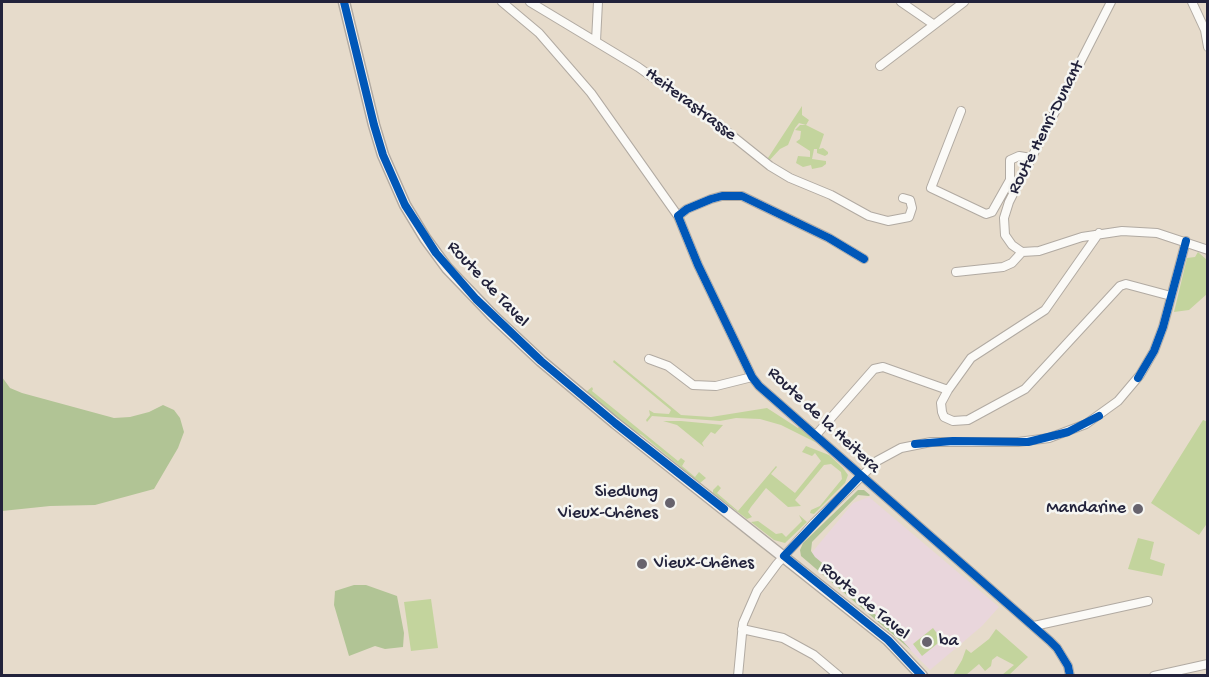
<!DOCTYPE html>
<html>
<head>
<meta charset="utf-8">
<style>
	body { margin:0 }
	#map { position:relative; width:1209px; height:677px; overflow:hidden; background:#e6dbcb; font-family:"Gochi Hand",sans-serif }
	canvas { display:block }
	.frame { position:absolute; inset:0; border:3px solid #22223b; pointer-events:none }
</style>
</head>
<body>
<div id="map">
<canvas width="1209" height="677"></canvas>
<div class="frame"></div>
</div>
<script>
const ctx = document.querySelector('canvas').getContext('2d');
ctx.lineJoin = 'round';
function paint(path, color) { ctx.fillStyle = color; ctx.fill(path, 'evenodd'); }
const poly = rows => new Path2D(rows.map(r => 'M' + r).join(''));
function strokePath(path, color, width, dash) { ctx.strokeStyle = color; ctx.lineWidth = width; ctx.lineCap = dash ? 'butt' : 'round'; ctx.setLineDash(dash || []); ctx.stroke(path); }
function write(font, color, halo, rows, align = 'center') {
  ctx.font = font + ' "Gochi Hand",sans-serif'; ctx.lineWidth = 5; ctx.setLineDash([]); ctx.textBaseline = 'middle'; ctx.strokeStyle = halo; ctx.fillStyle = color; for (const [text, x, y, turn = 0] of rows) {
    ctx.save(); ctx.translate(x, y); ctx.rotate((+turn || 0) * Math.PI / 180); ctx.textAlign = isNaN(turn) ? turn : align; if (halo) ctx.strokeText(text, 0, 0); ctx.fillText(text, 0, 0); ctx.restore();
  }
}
const built = poly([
	[869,497,999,607,982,626,930,670,876,615,809,556,853,503]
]);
const green = poly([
	[802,106,802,115,809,120,806,125,824,134,819,149,823,148,828,152,828,154,825,156,817,153,817,149,814,149,812,159,826,161,826,164,822,167,812,169,811,165,803,167,796,163,798,156,810,157,810,151,796,142,800,139,801,131,795,130,800,125,806,125,799,123,795,128,788,145,780,149,768,162,766,161],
	[1198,252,1207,260,1207,294,1189,310,1174,312,1187,258,1195,257],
	[614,360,681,415,711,417,767,408,798,428,800,426,821,445,781,425,760,419,736,418,720,421,652,416,647,422,646,420,650,415,649,410,654,413,669,414,671,410,613,362],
	[592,387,593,389,592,391,678,461,681,458,685,461,682,466,695,477,699,472,706,478,700,483,642,435,632,430,586,392],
	[1203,420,1208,422,1208,522,1199,535,1151,503],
	[663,421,681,421,723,425,715,434,711,432,702,443,704,447,677,425],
	[806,446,829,455,843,468,848,475,845,483,814,514,810,513,811,510,820,506,842,479,841,472,831,464,824,465,795,500,801,506,788,507,766,488,751,507,748,512,752,517,747,519,713,493,713,490,718,485,721,488,717,493,738,511,776,466,777,467,771,474,795,493,821,461,815,453,812,456,802,452],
	[799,515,807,522,785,543,774,540,751,522,758,521,776,534,782,533,786,537,802,521],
	[1138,538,1154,542,1150,559,1165,564,1162,576,1128,569],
	[431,599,438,648,411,651,404,602],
	[933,628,942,640,922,656,913,644],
	[996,629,1028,657,1009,675,1002,675,1014,665,997,656,992,660,991,666,985,671,979,664,966,675,953,675,962,660,966,649,971,653,989,639]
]);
const forest = poly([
	[2,377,10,388,22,393,114,418,130,417,149,412,163,405,174,410,180,418,184,432,178,448,154,489,95,505,50,506,2,511],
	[858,490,864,490,870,495,869,496,858,495,812,542,811,551,815,557,838,576,851,594,890,627,911,650,801,556,800,550,803,543],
	[354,585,366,585,397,596,404,633,403,647,385,649,375,646,349,656,334,605,335,591]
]);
const street = poly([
	[502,2,539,33,591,93,678,216],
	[530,2,638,67,710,118,770,166,790,178,831,195,869,216,888,221,909,217,912,208,910,200,903,198],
	[901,2,933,24],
	[1192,2,1205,30,1208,47],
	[596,41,598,2],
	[880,66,964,2],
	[961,111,931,188,986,214,992,212,1010,180,1010,160,1019,156,1031,158],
	[1022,252,1012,245,1005,235,1004,218,1009,202,1111,2],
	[864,259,829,238,742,196,722,196,711,199,687,209,678,216,698,265,752,377,759,386,1050,641,1057,648,1068,666,1070,676],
	[956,272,1003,267,1012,263,1022,252,1039,251,1082,237,1122,231,1157,233,1208,250],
	[649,359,668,366,693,385,716,386,752,377],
	[948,390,941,403,942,412,944,417,953,421,968,420,1025,389,1120,286,1126,284,1171,296],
	[816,435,874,369,883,367,948,390,971,358,1045,310,1099,233],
	[1034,626,1148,601],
	[742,629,783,638,814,655,839,676],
	[738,676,743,623,757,591,777,564,814,523,877,461,901,448,931,442,1018,442,1049,438,1086,424,1118,401,1140,375,1154,351,1163,327,1186,241],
	[1154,676,1208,664]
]);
const secondary = poly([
	[344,2,374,125,383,155,405,205,425,238,447,268,493,316,541,361,615,423,888,640,922,676]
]);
const cycleway = poly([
	[344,2,374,125,383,155,405,205,436,253,476,299,541,361,615,423,724,509],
	[864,259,829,238,742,196,722,196,711,199,687,209,678,216,698,265,752,377,759,386,1050,641,1057,648,1068,666,1070,676],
	[1138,378,1154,351,1163,327,1186,241],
	[915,444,953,441,1028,442,1068,432,1099,416],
	[860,476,784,556,888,640,922,676]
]);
const markers = [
	[670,503,6,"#67636d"],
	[1138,509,6,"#67636d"],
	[642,564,6,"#67636d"],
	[927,642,6,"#67636d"]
];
const streetNames = [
	["Heiterastrasse",690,105,37],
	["Route Henri-Dunant",1047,128,-63],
	["Route de Tavel",487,285,47],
	["Route de la Heitera",823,421,43],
	["Route de Tavel",864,602,40]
];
const poiNames = [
	["Siedlung",658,493],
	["Vieux-Chênes",658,514],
	["Mandarine",1126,509],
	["Vieux-Chênes",654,564,"left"],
	["ba",939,642,"left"]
];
paint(built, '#e9d6dc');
paint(green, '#c3d49d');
paint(forest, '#b1c495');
strokePath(street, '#b1aaa2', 10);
strokePath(secondary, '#b1aaa2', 13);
strokePath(street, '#fbfaf7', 8);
strokePath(secondary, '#f5f1ed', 10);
strokePath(cycleway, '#0057b8', 8);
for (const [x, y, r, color] of markers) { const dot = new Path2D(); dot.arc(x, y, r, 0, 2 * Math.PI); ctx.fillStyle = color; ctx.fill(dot); strokePath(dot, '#f6f6f2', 2); }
write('18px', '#22223b', '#f6f6f2', streetNames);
write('18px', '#22223b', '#f6f6f2', poiNames, 'right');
</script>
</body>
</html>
